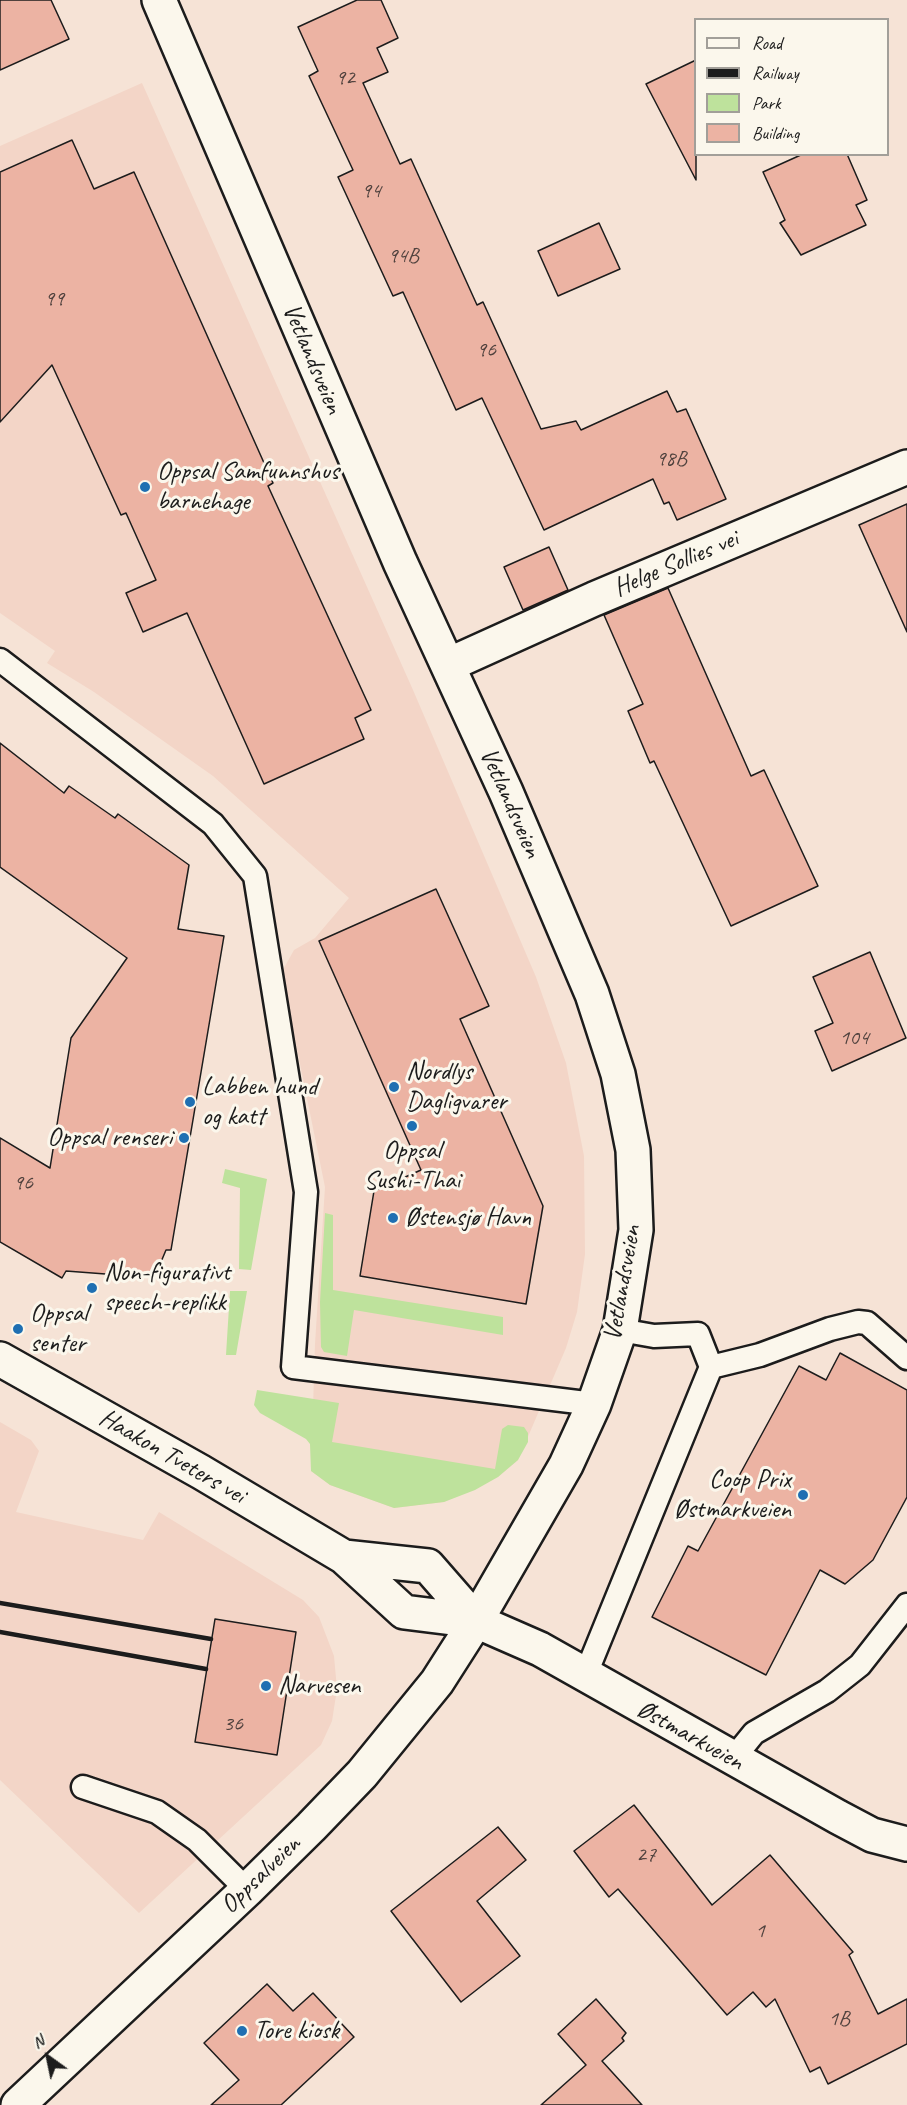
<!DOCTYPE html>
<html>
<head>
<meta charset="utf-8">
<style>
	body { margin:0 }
	#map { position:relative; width:907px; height:2105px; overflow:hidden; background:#f6e3d6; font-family:Caveat,sans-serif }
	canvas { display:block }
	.legend { position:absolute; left:694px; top:18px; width:195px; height:138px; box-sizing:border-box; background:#fbf7ec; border:2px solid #a29f99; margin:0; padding:8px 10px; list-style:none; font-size:18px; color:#1c1c1c }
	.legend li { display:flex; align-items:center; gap:12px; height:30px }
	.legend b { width:30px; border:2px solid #a29f99 }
	.north { position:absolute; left:18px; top:2027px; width:60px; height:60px; -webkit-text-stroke:4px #fbf7ec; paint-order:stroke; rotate:327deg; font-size:16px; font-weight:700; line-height:24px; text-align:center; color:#1c1c1c }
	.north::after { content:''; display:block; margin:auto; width:21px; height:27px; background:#1c1c1c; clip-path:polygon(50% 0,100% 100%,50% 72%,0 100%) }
</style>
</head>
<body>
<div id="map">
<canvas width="907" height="2105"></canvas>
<ul class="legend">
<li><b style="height:8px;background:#fbf7ec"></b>Road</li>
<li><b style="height:8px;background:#1c1c1c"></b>Railway</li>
<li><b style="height:16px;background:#bee29c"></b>Park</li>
<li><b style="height:16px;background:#ecb3a3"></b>Building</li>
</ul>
<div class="north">N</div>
</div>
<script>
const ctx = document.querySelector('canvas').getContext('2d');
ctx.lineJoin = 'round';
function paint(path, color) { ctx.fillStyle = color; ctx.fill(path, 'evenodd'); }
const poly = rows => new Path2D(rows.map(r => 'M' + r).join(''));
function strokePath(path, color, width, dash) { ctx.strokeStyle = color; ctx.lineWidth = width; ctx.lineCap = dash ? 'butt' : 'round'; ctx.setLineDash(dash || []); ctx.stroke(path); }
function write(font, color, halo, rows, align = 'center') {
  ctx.font = font + ' Caveat,sans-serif'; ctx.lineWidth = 6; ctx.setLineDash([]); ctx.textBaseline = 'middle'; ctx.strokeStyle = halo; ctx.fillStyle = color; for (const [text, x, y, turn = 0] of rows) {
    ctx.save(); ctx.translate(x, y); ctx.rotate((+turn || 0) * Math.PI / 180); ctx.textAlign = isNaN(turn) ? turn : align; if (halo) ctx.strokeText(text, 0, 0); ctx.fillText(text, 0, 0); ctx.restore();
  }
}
const built = poly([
	[142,83,413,690,536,977,566,1063,584,1156,585,1254,577,1312,566,1348,518,1460,498,1477,444,1502,394,1508,330,1485,311,1471,315,1344,325,1187,284,985,284,968,294,950,315,938,349,898,213,776,94,692,47,663,55,651,0,613,0,146],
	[0,1422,31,1440,39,1451,16,1512,143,1540,159,1512,303,1600,319,1617,334,1656,337,1689,332,1721,321,1745,139,1913,0,1780]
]);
const green = poly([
	[225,1169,267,1179,251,1270,239,1269,240,1188,222,1183],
	[325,1213,333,1215,333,1290,503,1317,503,1335,354,1310,347,1356,324,1352,321,1347,320,1302],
	[230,1291,247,1291,236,1355,226,1355],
	[257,1390,339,1403,332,1442,495,1469,502,1429,508,1425,524,1427,528,1433,528,1442,518,1460,498,1477,475,1490,444,1502,394,1508,330,1485,311,1471,310,1444,306,1439,260,1413,254,1405]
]);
const building = poly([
	[0,0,51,0,69,39,0,70,0,0],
	[357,0,381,0,398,38,377,48,388,72,363,83,400,164,411,159,477,305,483,302,541,429,576,421,581,430,667,391,677,412,686,409,726,499,677,520,669,502,664,504,653,479,544,530,482,398,456,410,403,292,393,296,338,177,353,170,309,76,318,71,298,27,357,0],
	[696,60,696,180,646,84,696,60],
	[72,140,94,189,134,172,273,483,268,486,371,710,355,718,364,739,264,784,187,613,143,632,126,593,156,580,126,513,121,515,52,365,0,422,0,172,72,140],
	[803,154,847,154,867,200,856,205,866,225,801,255,780,223,785,220,763,172,803,154],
	[599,223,620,269,558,296,538,251,599,223],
	[907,504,907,632,859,525,907,504],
	[549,547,568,590,523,610,504,567,549,547],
	[668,588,751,776,764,770,818,886,731,926,654,761,650,763,628,711,643,704,604,615,668,588],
	[0,743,64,793,69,786,115,818,118,814,189,865,178,929,224,936,171,1250,166,1250,158,1269,145,1277,66,1271,62,1278,0,1242,0,1138,50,1168,71,1038,127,958,0,867,0,743],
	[436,889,489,1006,460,1019,543,1206,526,1304,360,1276,374,1191,421,1170,319,941,436,889],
	[870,952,906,1038,832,1071,815,1031,833,1023,813,977,870,952],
	[840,1353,907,1390,907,1497,873,1560,845,1584,820,1570,766,1675,652,1617,688,1546,698,1551,799,1366,826,1380,840,1353],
	[215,1619,296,1632,277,1755,195,1742,215,1619],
	[634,1805,712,1905,770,1855,853,1952,849,1955,878,2014,907,1999,907,2044,828,2084,820,2067,810,2072,775,1999,766,2007,753,1992,727,2015,618,1889,609,1897,574,1851,634,1805],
	[498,1827,526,1860,477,1901,520,1956,461,2002,391,1911,498,1827],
	[267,1984,293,2011,313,1993,354,2037,281,2105,211,2105,239,2080,204,2043,267,1984],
	[596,1999,626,2033,622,2038,624,2041,602,2061,642,2105,541,2105,586,2065,558,2034,596,1999]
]);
const lane = poly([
	[0,660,213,824,255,876,306,1192,293,1367,594,1404],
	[620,1330,654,1336,698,1334,711,1367,760,1355,830,1329,858,1322,867,1323,907,1358],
	[585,1676,711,1367],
	[732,1760,754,1733,827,1691,860,1665,907,1605],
	[83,1787,157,1812,197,1840,247,1890]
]);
const street = poly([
	[448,665,594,599,907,467],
	[18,2105,247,1890,311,1827,362,1774,437,1682,476,1621,566,1465,594,1404,620,1330,636,1230,633,1150,618,1074,592,994,506,792,400,562,159,0]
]);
const secondary = poly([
	[0,1359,201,1472,344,1557,404,1612,476,1621,540,1649,838,1817,872,1835,907,1844],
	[344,1557,428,1566,476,1621]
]);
const rail = poly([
	[0,1603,211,1639],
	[0,1632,206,1669]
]);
const markers = [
	[145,487,6,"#1f6fb2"],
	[394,1087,6,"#1f6fb2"],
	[190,1102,6,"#1f6fb2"],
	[412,1126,6,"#1f6fb2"],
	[184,1138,6,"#1f6fb2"],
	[393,1218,6,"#1f6fb2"],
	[92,1288,6,"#1f6fb2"],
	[18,1329,6,"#1f6fb2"],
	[803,1495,6,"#1f6fb2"],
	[266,1686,6,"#1f6fb2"],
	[242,2031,6,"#1f6fb2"]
];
const numberNames = [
	["92",345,78],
	["94",371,191],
	["94B",403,256],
	["99",54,299],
	["96",486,350],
	["98B",671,459],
	["104",854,1038],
	["96",23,1183],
	["36",233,1724],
	["27",646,1855],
	["1",760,1931],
	["1B",839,2019]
];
const streetNames = [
	["Vetlandsveien",312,359,67],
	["Helge Sollies vei",676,564,-23],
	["Vetlandsveien",510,803,66],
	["Vetlandsveien",623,1283,-80],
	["Haakon Tveters vei",172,1457,30],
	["Østmarkveien",690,1736,29],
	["Oppsalveien",261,1875,-44]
];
const poiNames = [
	["Oppsal Samfunnshus",157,472],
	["barnehage",157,502],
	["Nordlys",406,1072],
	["Dagligvarer",406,1102],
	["Labben hund",202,1087],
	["og katt",202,1117],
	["Oppsal renseri",172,1138,"right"],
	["Oppsal",412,1151,"center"],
	["Sushi-Thai",412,1181,"center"],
	["Østensjø Havn",405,1218],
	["Non-figurativt",104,1273],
	["speech-replikk",104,1303],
	["Oppsal",30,1314],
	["senter",30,1344],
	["Coop Prix",791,1480,"right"],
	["Østmarkveien",791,1510,"right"],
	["Narvesen",278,1686],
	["Tore kiosk",254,2031]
];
paint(built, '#f3d5c7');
paint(green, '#bee29c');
paint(building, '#ecb3a3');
strokePath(building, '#1c1c1c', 1.5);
strokePath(lane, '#1c1c1c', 27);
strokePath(street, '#1c1c1c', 38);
strokePath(secondary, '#1c1c1c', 38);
strokePath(lane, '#fbf7ec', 22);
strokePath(street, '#fbf7ec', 33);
strokePath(secondary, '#fbf7ec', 33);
strokePath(rail, '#1c1c1c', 4.5);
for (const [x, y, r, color] of markers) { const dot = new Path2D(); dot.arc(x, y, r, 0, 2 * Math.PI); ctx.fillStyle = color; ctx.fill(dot); strokePath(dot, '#fbf7ec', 2); }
write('22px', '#50423e', null, numberNames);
write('26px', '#1c1c1c', '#fbf7ec', streetNames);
write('26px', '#1c1c1c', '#fbf7ec', poiNames, 'left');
</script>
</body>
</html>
